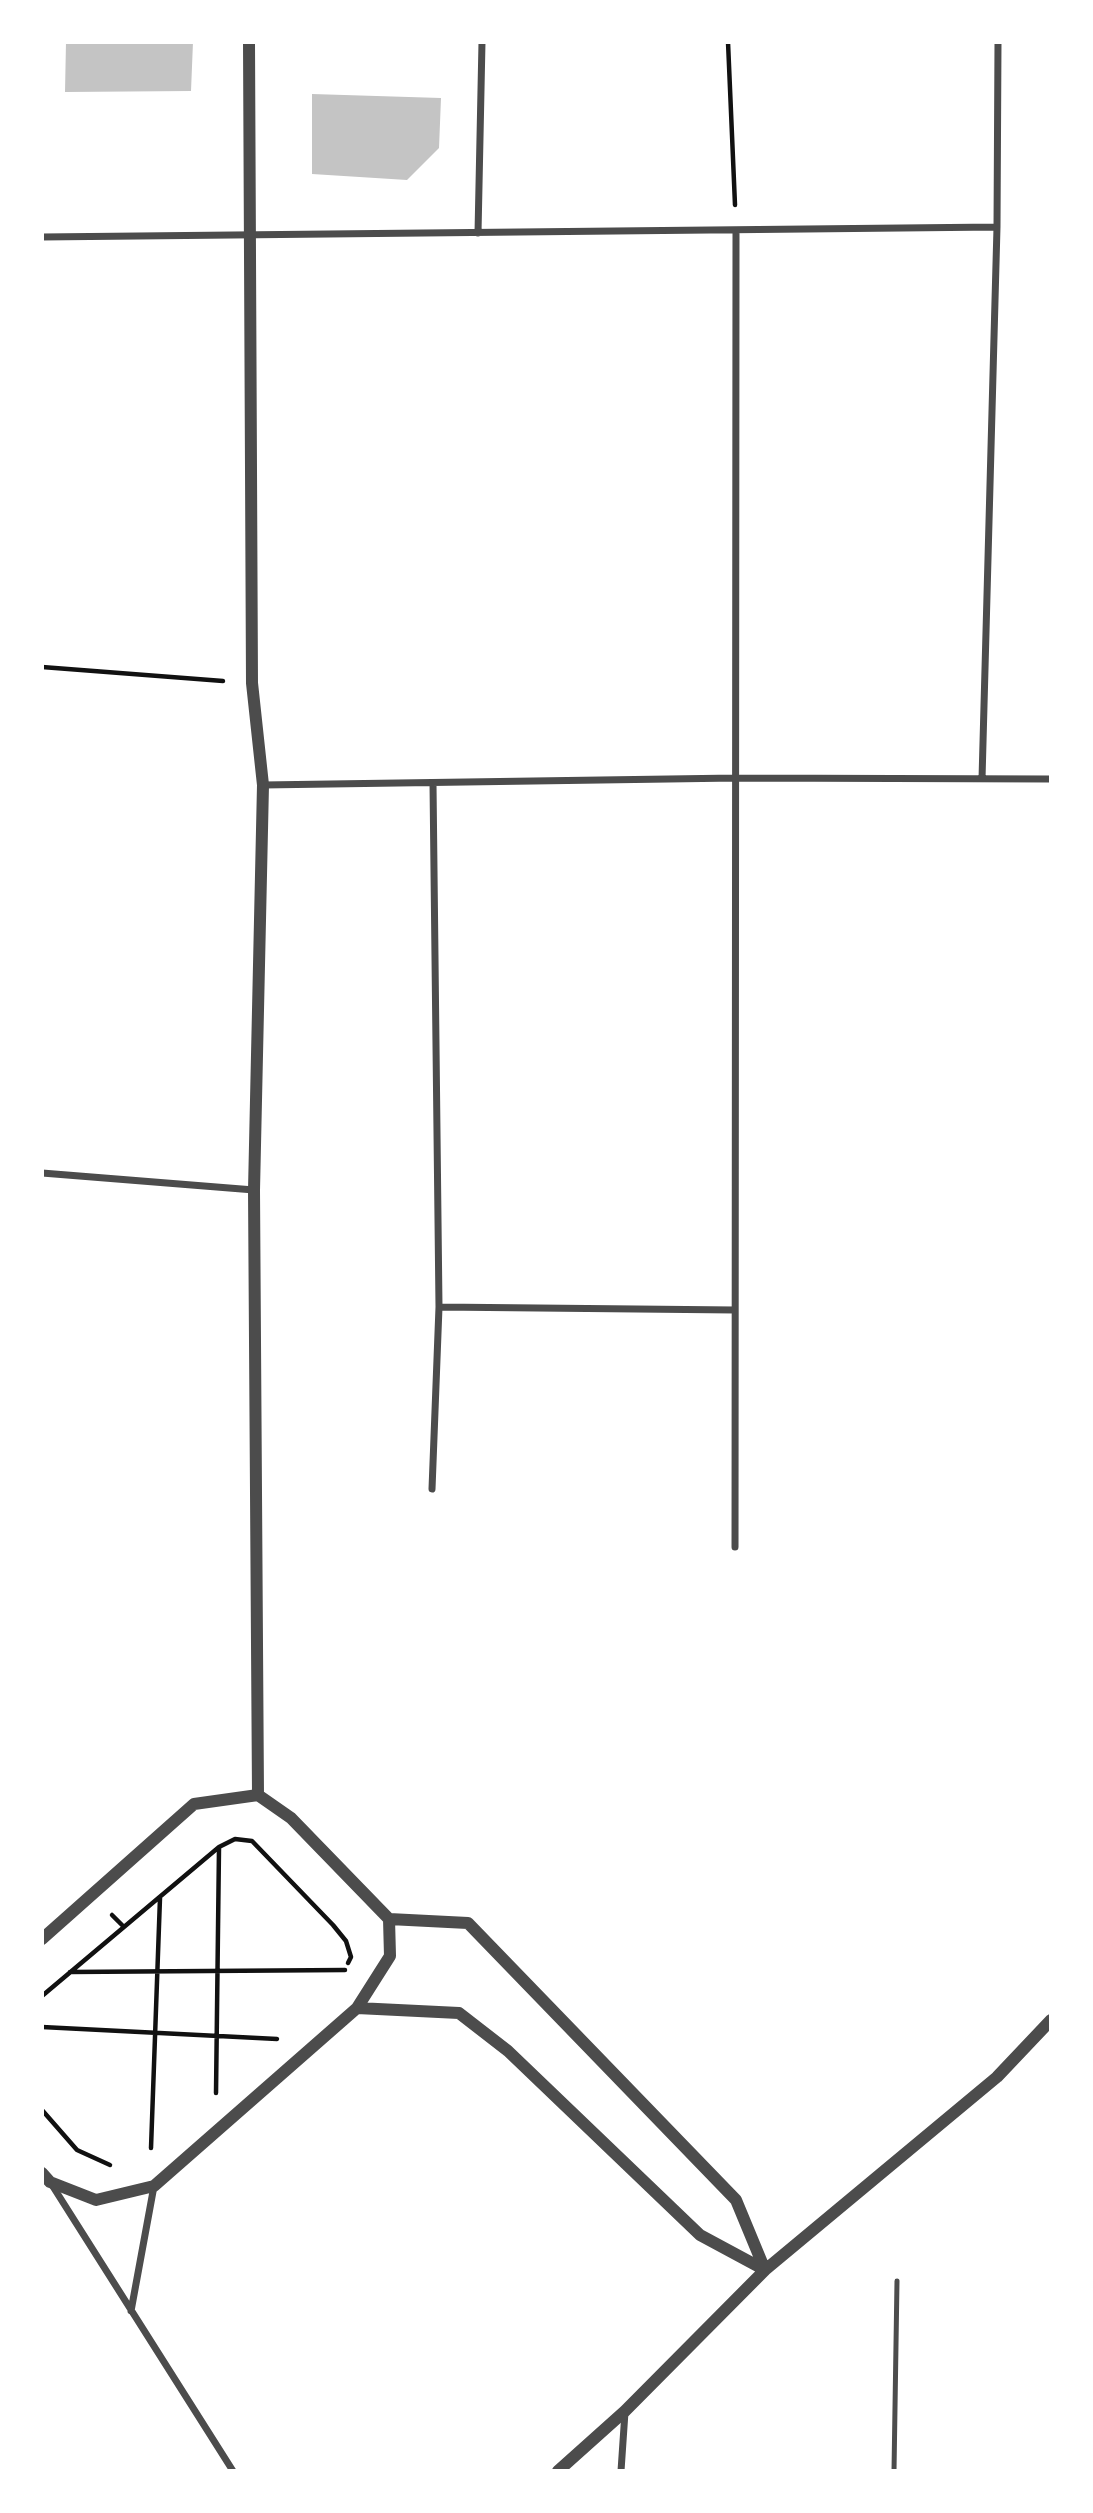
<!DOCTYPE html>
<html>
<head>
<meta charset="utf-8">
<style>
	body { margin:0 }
	#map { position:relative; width:1093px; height:2513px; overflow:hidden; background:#fff; font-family:"Alegreya Sans",sans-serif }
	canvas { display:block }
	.frame { position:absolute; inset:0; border:44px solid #fff; pointer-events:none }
</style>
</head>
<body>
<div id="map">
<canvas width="1093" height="2513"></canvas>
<div class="frame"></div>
</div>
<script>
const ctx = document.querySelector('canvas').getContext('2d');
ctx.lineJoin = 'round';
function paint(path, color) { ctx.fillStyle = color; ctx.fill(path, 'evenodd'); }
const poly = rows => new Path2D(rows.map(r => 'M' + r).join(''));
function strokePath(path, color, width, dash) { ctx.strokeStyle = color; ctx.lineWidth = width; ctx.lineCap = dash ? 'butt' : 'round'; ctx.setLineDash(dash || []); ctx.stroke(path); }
const building = poly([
	[66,42,193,42,191,91,65,92],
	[312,94,441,98,439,148,407,180,312,174]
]);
const path = poly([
	[728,42,735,205],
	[42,667,223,681],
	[112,1915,124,1927],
	[70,1972,345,1970],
	[42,1996,219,1847,235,1839,252,1841,333,1925,346,1941,351,1957,348,1963],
	[42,2027,277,2039],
	[216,2093,219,1848],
	[42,2110,77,2150,110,2165],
	[151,2148,160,1898]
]);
const service = poly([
	[894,2471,897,2281]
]);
const minor = poly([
	[478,233,482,42],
	[42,237,997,227],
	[982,779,997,227,998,42],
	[263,785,736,778,1051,779],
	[42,1173,254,1190],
	[439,1307,735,1310],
	[432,1489,439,1307,433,783],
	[735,1547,736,230],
	[52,2185,233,2471],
	[131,2311,154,2186],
	[621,2471,625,2412]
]);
const tertiary = poly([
	[249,42,252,683,263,785,254,1190,258,1795],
	[389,1919,468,1923,736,2200,765,2270],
	[42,1939,194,1804,258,1795,291,1818,389,1919,390,1956,357,2008,154,2186,96,2200,50,2182,42,2173],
	[357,2008,459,2013,508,2051,700,2235,765,2270],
	[558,2471,625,2411,765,2270,997,2077,1051,2020]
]);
paint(building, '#c4c4c4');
strokePath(path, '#111', 4.5);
strokePath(service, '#4c4c4c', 5);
strokePath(minor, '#4c4c4c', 7);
strokePath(tertiary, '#4c4c4c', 12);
</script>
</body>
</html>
